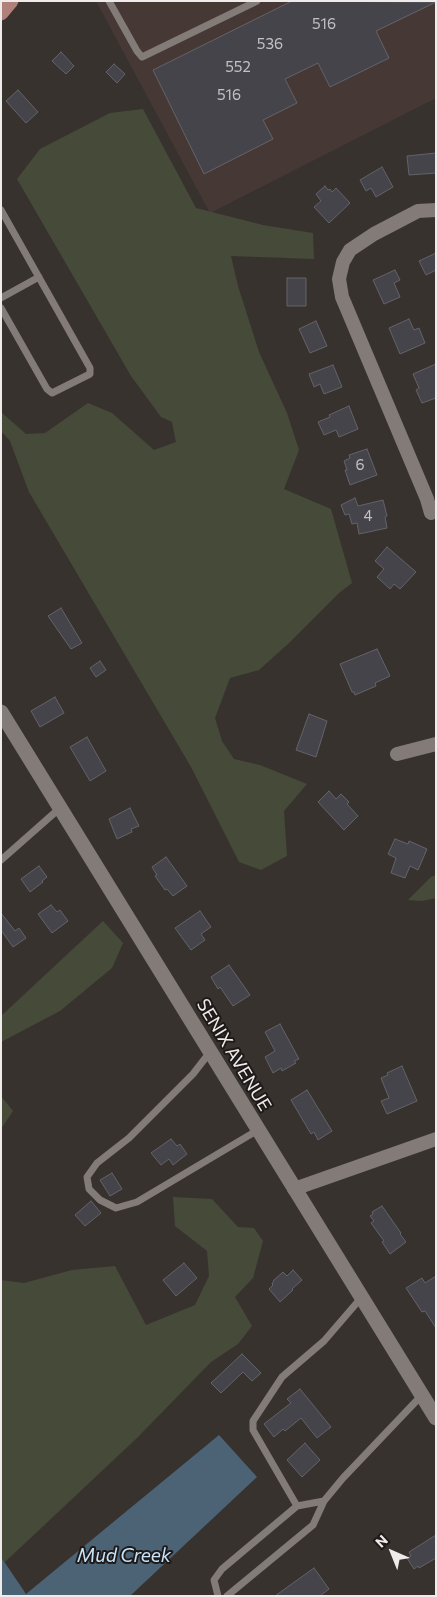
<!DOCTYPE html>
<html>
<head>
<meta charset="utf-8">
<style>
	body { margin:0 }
	#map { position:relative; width:437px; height:1597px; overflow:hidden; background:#38322f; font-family:Commissioner,sans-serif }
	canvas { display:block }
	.frame { position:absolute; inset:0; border:2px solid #efebea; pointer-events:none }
	.north { position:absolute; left:367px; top:1527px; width:50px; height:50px; -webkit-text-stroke:4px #1d1a19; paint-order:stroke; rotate:316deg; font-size:14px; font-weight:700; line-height:20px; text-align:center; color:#efebea }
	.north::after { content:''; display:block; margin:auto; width:18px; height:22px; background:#efebea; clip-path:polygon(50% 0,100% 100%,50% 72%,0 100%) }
</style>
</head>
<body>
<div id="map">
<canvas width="437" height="1597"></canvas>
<div class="frame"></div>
<div class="north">N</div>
</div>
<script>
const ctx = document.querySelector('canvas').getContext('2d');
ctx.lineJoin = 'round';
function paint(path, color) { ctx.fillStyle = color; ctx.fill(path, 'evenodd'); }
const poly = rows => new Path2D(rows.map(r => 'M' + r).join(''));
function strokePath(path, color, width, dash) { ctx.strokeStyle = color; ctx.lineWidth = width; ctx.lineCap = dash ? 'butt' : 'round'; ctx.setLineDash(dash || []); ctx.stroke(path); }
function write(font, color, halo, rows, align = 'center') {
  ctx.font = font + ' Commissioner,sans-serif'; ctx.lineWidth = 4; ctx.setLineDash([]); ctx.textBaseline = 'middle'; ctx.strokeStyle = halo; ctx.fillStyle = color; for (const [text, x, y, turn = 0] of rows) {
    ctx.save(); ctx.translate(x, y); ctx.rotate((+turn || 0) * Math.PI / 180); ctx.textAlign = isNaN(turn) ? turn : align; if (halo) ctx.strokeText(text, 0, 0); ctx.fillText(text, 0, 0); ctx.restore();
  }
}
const built = poly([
	[96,1,436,1,436,98,210,213]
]);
const green = poly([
	[143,109,196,208,263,225,313,233,314,259,231,256,238,286,259,352,287,413,299,450,284,489,331,509,352,583,339,593,288,644,259,670,230,678,215,718,222,741,234,759,260,765,307,784,284,811,287,856,261,870,239,862,191,767,29,492,10,441,1,431,1,412,26,434,45,433,88,403,112,413,154,450,176,442,172,422,161,417,131,376,17,179,40,149,110,113],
	[436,875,436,898,422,901,408,900,431,877],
	[103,921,123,943,112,968,60,1011,1,1042,1,1016],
	[1,1096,13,1111,1,1129],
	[173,1197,212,1199,238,1227,254,1228,263,1241,253,1278,235,1297,252,1326,238,1344,211,1362,137,1438,5,1562,1,1557,1,1280,24,1283,72,1270,115,1266,146,1325,195,1305,209,1276,207,1251,175,1226]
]);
const water = poly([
	[219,1435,257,1477,130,1596,1,1596,1,1557,26,1594]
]);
const building = poly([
	[292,1,436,2,376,31,389,58,330,87,318,63,285,79,297,103,263,120,273,139,204,174,153,70,292,1],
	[61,52,74,66,66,74,52,61,61,52],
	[114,64,125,74,117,83,106,72,114,64],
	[18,90,38,112,26,123,6,101,18,90],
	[436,153,436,173,409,175,407,156,436,153],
	[382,167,393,187,376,197,371,188,366,191,360,180,382,167],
	[325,186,328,190,330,189,332,192,336,188,350,203,329,223,314,207,321,201,316,194,325,186],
	[436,253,436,270,426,275,419,261,436,253],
	[395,270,400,280,394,283,400,297,384,304,373,280,395,270],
	[287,278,306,278,306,306,287,306,287,278],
	[409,319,414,330,419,328,425,343,400,354,389,328,409,319],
	[316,321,327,346,310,353,299,329,316,321],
	[436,364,436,398,422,403,416,390,419,388,413,374,436,364],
	[333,365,342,387,324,394,320,384,314,387,309,374,333,365],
	[349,406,358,429,339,437,336,430,324,435,318,422,330,417,329,415,349,406],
	[367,449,377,475,350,485,345,470,347,470,344,461,350,458,349,455,367,449],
	[355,498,358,506,383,500,387,516,385,517,387,528,359,534,357,523,352,524,349,514,345,515,341,505,355,498],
	[387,547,416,572,400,589,394,584,390,589,377,577,384,569,375,561,387,547],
	[61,608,82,643,71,649,48,616,61,608],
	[377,649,390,676,375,683,376,686,355,695,354,692,352,692,340,664,377,649],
	[100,661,106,670,96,677,90,668,100,661],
	[55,697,64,713,40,727,31,711,55,697],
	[309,714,327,721,316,757,296,750,309,714],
	[87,737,106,771,90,781,70,747,87,737],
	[329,791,336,799,341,794,349,802,347,804,358,816,344,830,318,802,329,791],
	[130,808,139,826,131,829,132,832,117,839,109,819,130,808],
	[395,839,408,844,409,841,427,849,418,870,410,866,405,878,391,873,396,858,388,854,395,839],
	[166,857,187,886,173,896,167,889,165,890,155,876,157,875,152,867,166,857],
	[39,866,47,877,42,881,43,882,30,892,21,879,39,866],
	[51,905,57,912,60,910,68,921,52,933,38,914,51,905],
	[200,911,211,927,201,934,205,940,191,950,175,928,200,911],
	[1,913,15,931,19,928,26,938,13,947,1,930,1,913],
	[229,965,250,995,233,1006,220,987,218,989,211,977,229,965],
	[280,1024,299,1059,294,1061,296,1063,282,1071,281,1068,273,1073,265,1057,275,1051,265,1032,280,1024],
	[402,1066,417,1101,387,1114,381,1101,389,1098,381,1078,388,1075,387,1073,402,1066],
	[307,1090,332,1131,318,1140,314,1132,311,1134,291,1100,307,1090],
	[171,1139,177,1146,180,1144,187,1154,173,1165,169,1159,161,1165,151,1153,171,1139],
	[112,1173,122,1189,110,1196,100,1180,112,1173],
	[91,1201,101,1213,85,1226,75,1215,91,1201],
	[382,1206,401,1233,400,1234,406,1242,390,1254,382,1242,384,1241,371,1223,374,1221,370,1216,373,1214,372,1212,382,1206],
	[184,1263,197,1278,176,1296,163,1280,184,1263],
	[293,1270,302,1280,292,1289,293,1290,280,1302,269,1289,273,1285,272,1284,274,1280,283,1272,287,1276,293,1270],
	[436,1276,436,1328,425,1311,422,1312,406,1288,422,1278,425,1283,436,1276],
	[242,1354,261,1373,252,1381,243,1372,221,1393,211,1383,242,1354],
	[300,1389,331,1427,317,1438,301,1418,285,1431,283,1429,274,1437,264,1424,291,1403,287,1399,300,1389],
	[305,1443,320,1460,302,1477,287,1460,305,1443],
	[436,1535,436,1558,419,1568,418,1566,414,1569,407,1558,411,1556,409,1552,436,1535],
	[314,1568,329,1589,320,1596,275,1596,314,1568]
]);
const lane = poly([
	[109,1,137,51,142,57,257,1],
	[1,210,90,368,90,374,52,393,47,389,1,308],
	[1,298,39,277],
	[1,860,60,808],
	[210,1052,193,1074,129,1138,97,1163,87,1177,89,1189,100,1200,116,1208,137,1202,258,1130],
	[297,1506,253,1430,253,1421,282,1377,324,1341,361,1298],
	[218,1596,214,1580,222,1569,297,1506,324,1501],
	[227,1596,313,1525,324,1501,343,1478,422,1395]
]);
const street = poly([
	[436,210,418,211,374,234,350,250,343,262,339,279,342,297,427,499,431,513,436,509],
	[397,754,436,744],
	[294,1189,436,1139]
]);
const secondary = poly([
	[1,712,436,1418]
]);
const primary = poly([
	[1,13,11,1]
]);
const numberNames = [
	["516",324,24],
	["536",270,44],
	["552",238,67],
	["516",229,95],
	["6",360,465],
	["4",368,516]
];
const streetNames = [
	["SENIX AVENUE",234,1055,59]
];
const waterNames = [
	["Mud Creek",124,1556]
];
paint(built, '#463935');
paint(green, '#464a39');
paint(water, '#4c6376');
paint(building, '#45444a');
strokePath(building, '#646369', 1);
strokePath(lane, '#827b78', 7);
strokePath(street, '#827b78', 14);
strokePath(secondary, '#827b78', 15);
strokePath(primary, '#af817a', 15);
write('15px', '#c4c1c2', null, numberNames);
write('18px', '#efebea', '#1d1a19', streetNames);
write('italic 19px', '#c7e3f9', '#1d1a19', waterNames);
</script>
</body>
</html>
